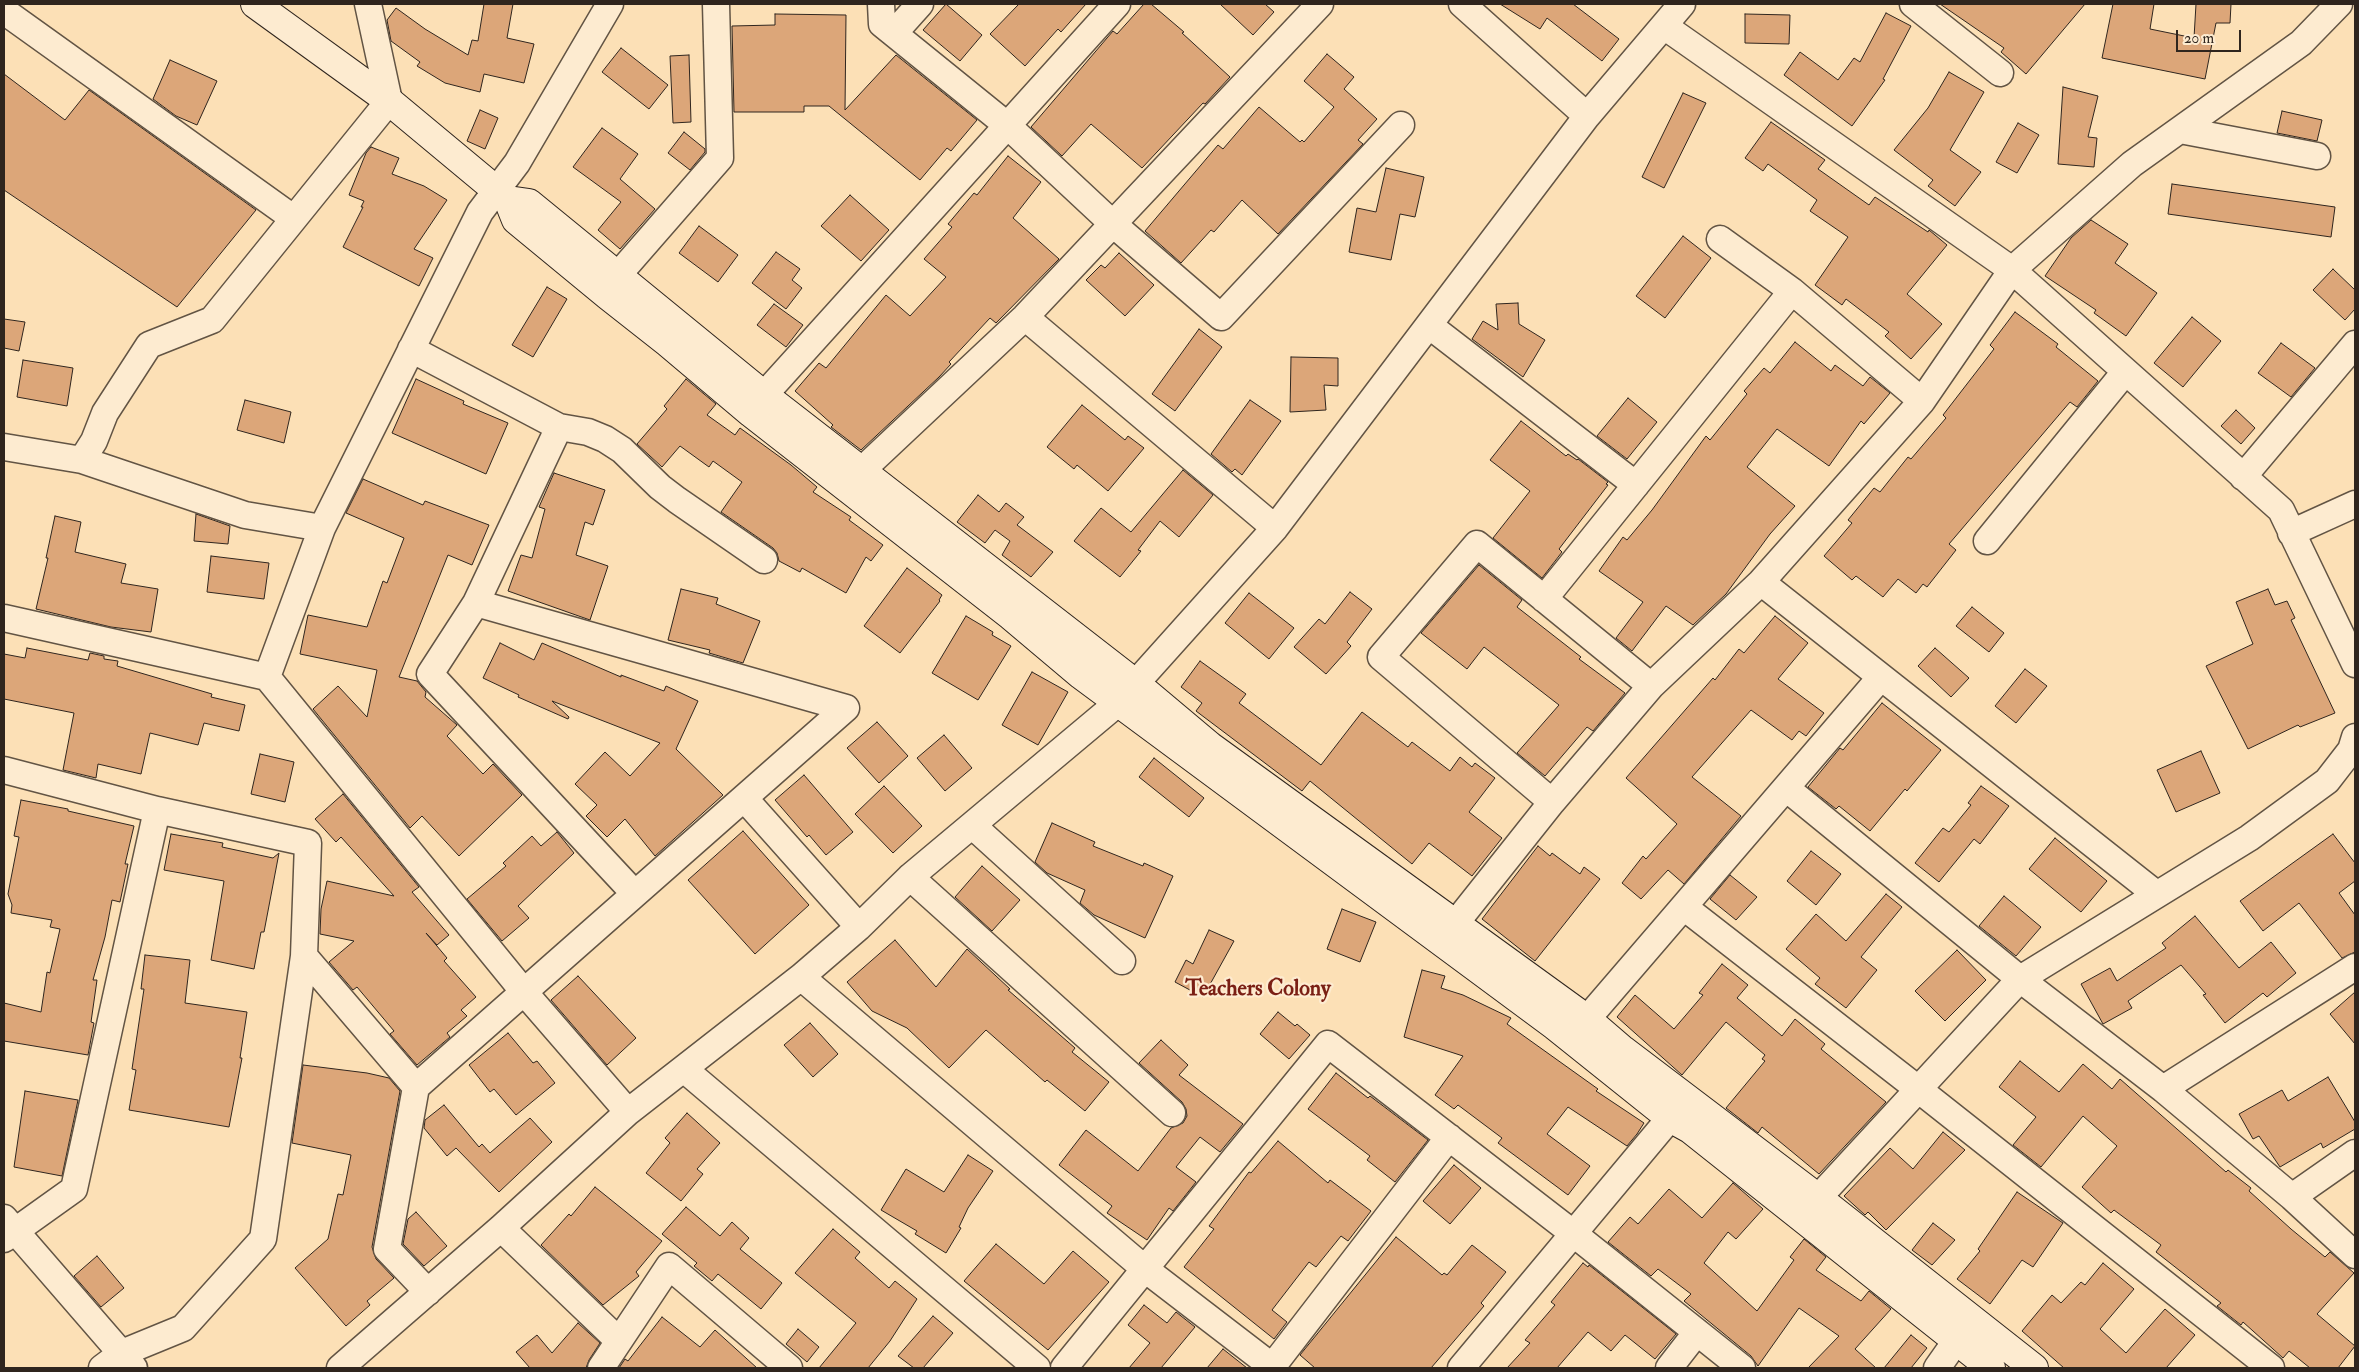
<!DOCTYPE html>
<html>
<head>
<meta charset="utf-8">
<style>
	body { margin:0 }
	#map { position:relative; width:2359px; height:1372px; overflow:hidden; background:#fce0b6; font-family:"IM FELL Double Pica",serif }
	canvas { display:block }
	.frame { position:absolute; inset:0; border:5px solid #2f251e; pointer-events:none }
	.scale { position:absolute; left:2176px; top:30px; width:65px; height:22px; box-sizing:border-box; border:2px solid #2f251e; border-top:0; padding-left:6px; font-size:15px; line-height:18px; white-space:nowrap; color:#2f251e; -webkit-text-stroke:4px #fdebd0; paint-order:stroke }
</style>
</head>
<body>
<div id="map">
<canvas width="2359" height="1372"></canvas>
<div class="frame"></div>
<div class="scale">20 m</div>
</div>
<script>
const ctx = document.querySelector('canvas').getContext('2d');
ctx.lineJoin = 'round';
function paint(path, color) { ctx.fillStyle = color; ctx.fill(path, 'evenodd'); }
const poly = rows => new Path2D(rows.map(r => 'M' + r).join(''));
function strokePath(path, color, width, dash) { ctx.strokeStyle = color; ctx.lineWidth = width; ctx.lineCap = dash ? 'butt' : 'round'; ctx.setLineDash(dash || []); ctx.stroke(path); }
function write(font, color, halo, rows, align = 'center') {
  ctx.font = font + ' "IM FELL Double Pica",serif'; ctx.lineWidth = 4.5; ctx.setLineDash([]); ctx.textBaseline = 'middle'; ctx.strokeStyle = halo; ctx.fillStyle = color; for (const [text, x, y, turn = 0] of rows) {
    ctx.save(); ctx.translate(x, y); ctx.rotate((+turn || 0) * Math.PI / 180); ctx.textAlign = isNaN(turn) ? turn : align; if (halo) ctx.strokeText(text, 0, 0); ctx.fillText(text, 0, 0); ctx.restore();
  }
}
const building = poly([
	[484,4,513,4,507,38,534,44,524,83,484,74,480,92,445,83,417,66,420,62,391,41,387,20,396,8,425,29,468,55,472,40,478,41,484,4],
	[946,4,982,35,960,61,923,30,946,4],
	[1019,4,1086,4,1061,32,1058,29,1025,66,990,34,1019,4],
	[1144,4,1151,4,1184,32,1182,33,1230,77,1205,104,1203,103,1142,168,1091,124,1062,156,1031,127,1113,31,1117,34,1144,4],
	[1220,4,1265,4,1274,12,1253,35,1220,4],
	[1500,4,1573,4,1619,39,1602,61,1547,18,1540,29,1500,4],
	[1940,4,2085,4,2026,74,2001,52,2004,48,1940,4],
	[2113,4,2154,4,2150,29,2194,38,2196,4,2231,4,2230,23,2216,23,2205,79,2102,58,2113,4],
	[1886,13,1911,26,1883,79,1885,80,1852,126,1784,75,1800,52,1838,80,1854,58,1860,62,1886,13],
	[775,14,846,15,845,110,896,55,977,120,951,151,947,148,920,180,829,106,804,106,804,112,734,112,732,26,775,25,775,14],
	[1745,14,1790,15,1789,44,1745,43,1745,14],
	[621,48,668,85,649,109,602,72,621,48],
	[1327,54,1354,77,1344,89,1377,119,1358,140,1363,144,1278,234,1242,200,1214,232,1211,230,1181,263,1145,231,1218,145,1223,149,1259,107,1300,142,1302,140,1304,142,1334,107,1304,81,1327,54],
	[689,55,691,122,673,123,670,56,689,55],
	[170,60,217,81,197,125,176,116,153,99,170,60],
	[1949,72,1984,92,1950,150,1981,172,1955,206,1928,186,1933,180,1894,150,1928,108,1949,72],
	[4,74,65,120,89,90,256,210,177,307,4,190,4,74],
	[2063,87,2098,96,2088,137,2097,138,2094,167,2058,164,2063,87],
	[1683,93,1706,103,1664,188,1642,177,1683,93],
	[480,110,498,118,485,149,467,141,480,110],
	[2282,111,2322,120,2317,141,2277,133,2282,111],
	[1771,122,1825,160,1818,169,1869,205,1875,197,1928,232,1929,230,1947,245,1907,294,1942,324,1911,359,1885,336,1889,332,1846,299,1842,305,1815,285,1848,237,1810,211,1817,200,1768,164,1763,171,1745,158,1771,122],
	[2018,123,2039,135,2017,173,1996,162,2018,123],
	[602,128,638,154,620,179,655,209,620,249,598,230,621,202,573,167,602,128],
	[684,132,705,149,705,152,690,170,668,153,684,132],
	[371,147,399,158,392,174,424,186,447,200,414,249,433,258,419,286,343,247,363,207,361,207,364,201,349,195,366,153,371,147],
	[1008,156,1041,182,1013,218,1059,259,996,323,990,318,949,362,951,364,939,377,861,450,831,427,833,425,795,391,819,363,826,368,886,295,910,316,946,277,924,259,952,227,948,224,974,193,977,195,1008,156],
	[1386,168,1424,177,1415,217,1400,214,1391,260,1349,252,1357,208,1376,212,1386,168],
	[2172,184,2335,207,2331,237,2168,214,2172,184],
	[850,195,889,230,861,261,821,226,850,195],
	[2091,220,2128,244,2115,263,2157,293,2126,336,2094,313,2096,310,2045,276,2071,238,2091,220],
	[699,226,738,255,718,282,679,253,699,226],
	[1683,236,1711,258,1665,318,1636,296,1683,236],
	[776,252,800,269,792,280,802,288,786,309,752,283,776,252],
	[1119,253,1154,285,1125,316,1086,280,1101,265,1105,268,1119,253],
	[2333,269,2355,290,2355,309,2345,320,2313,290,2333,269],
	[547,287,567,299,533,357,512,345,547,287],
	[1518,303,1519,324,1545,340,1523,377,1472,339,1483,321,1498,330,1496,304,1518,303],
	[774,304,803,325,786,347,757,325,774,304],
	[2015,312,2058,344,2056,347,2098,381,2077,407,2070,402,1949,544,1956,550,1927,587,1923,584,1916,593,1898,579,1883,597,1856,576,1852,580,1824,556,1852,523,1848,520,1874,488,1880,492,1908,457,1911,459,1946,418,1943,415,1994,349,1990,345,2015,312],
	[2192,317,2221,341,2183,387,2154,363,2192,317],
	[4,319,25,322,19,351,4,348,4,319],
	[1199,329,1222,347,1175,411,1152,394,1199,329],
	[1795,342,1831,371,1835,365,1863,386,1870,377,1890,393,1864,424,1861,421,1829,466,1777,429,1747,467,1795,506,1770,534,1726,594,1693,625,1666,606,1632,651,1616,638,1643,602,1599,571,1623,537,1627,540,1652,510,1706,436,1710,440,1747,394,1744,391,1764,368,1770,373,1795,342],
	[2281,343,2315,368,2291,397,2258,373,2281,343],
	[1291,357,1338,358,1338,386,1324,385,1326,410,1290,412,1291,357],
	[23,360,73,368,67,406,17,397,23,360],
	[416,379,464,401,463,404,508,423,486,474,392,433,416,379],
	[686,379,716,404,707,415,735,435,740,428,791,465,817,487,813,492,851,517,849,520,883,545,871,561,866,557,846,593,802,568,800,572,779,561,777,553,773,548,721,512,742,482,713,461,709,467,680,446,662,467,637,444,667,409,664,406,686,379],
	[1628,398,1657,422,1627,459,1597,436,1628,398],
	[245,400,291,412,284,443,237,430,245,400],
	[1250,400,1281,421,1242,475,1235,469,1232,472,1211,454,1250,400],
	[1082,405,1125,440,1128,436,1144,448,1108,491,1077,465,1074,469,1047,447,1082,405],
	[2236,410,2255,428,2241,444,2221,426,2236,410],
	[1521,421,1566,456,1568,454,1577,460,1578,459,1608,482,1606,484,1608,485,1559,549,1562,552,1542,578,1493,538,1530,491,1490,460,1521,421],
	[1183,470,1213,495,1179,537,1160,521,1138,550,1141,551,1120,577,1074,541,1101,508,1131,532,1183,470],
	[554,473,605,490,593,525,585,522,576,555,608,566,590,620,508,591,521,555,532,558,545,509,539,507,554,473],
	[363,479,423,505,425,501,489,525,472,565,448,555,399,677,417,681,426,692,425,697,457,725,447,736,483,774,493,764,522,795,459,856,422,816,410,828,313,709,338,686,367,717,377,670,300,654,308,615,367,627,383,581,387,583,404,538,346,513,363,479],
	[978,495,999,512,1006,503,1024,517,1017,525,1053,552,1031,577,1002,555,1010,541,995,530,985,543,957,522,978,495],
	[196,514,230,526,228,544,194,541,196,514],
	[55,516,81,522,75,552,126,564,121,583,158,589,151,632,111,627,36,609,48,558,46,558,55,516],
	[211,556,269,563,264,599,207,592,211,556],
	[1479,565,1522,600,1517,607,1581,657,1579,659,1625,693,1593,731,1587,727,1545,776,1517,753,1559,705,1484,647,1467,669,1421,633,1479,565],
	[907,568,942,595,939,600,940,601,900,653,864,626,907,568],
	[681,589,718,598,716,604,760,621,743,663,709,653,710,650,668,640,681,589],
	[2268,589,2275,605,2287,601,2295,618,2291,620,2335,713,2300,727,2298,725,2248,749,2206,666,2253,644,2236,602,2268,589],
	[1350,592,1372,609,1347,642,1351,646,1326,674,1294,647,1319,619,1325,624,1350,592],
	[1249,593,1294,628,1269,659,1225,623,1249,593],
	[1972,607,2004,633,1989,652,1956,626,1972,607],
	[966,616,993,632,992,635,1011,646,978,700,932,673,966,616],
	[1775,616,1808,643,1778,679,1824,713,1806,736,1799,731,1792,740,1751,710,1692,777,1741,816,1684,884,1668,870,1641,899,1622,883,1643,856,1646,859,1677,824,1626,778,1713,678,1715,680,1739,649,1744,653,1775,616],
	[500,643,534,660,542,643,621,677,621,675,664,691,666,686,698,701,676,749,723,795,655,856,625,819,607,837,586,816,597,805,575,784,605,752,630,776,660,743,552,701,569,717,568,719,518,697,519,695,483,678,500,643],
	[27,648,88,660,90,653,104,656,104,659,118,661,117,666,212,694,211,697,245,705,239,731,204,723,198,745,150,733,141,774,98,764,96,778,63,770,74,713,4,699,4,654,25,658,27,648],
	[1935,648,1969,678,1951,697,1918,666,1935,648],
	[1200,661,1246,694,1239,703,1321,765,1362,712,1408,747,1412,742,1450,771,1460,757,1472,767,1475,763,1495,778,1469,812,1502,838,1472,876,1429,843,1412,864,1310,781,1302,791,1196,711,1202,703,1181,687,1200,661],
	[2025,669,2047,686,2016,723,1995,706,2025,669],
	[1032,672,1068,692,1038,745,1002,725,1032,672],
	[1882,703,1941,750,1907,791,1905,789,1870,831,1839,806,1836,809,1808,787,1840,748,1843,750,1882,703],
	[877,722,908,756,879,783,847,748,877,722],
	[944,735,972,768,945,791,917,758,944,735],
	[2201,751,2220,793,2176,812,2157,770,2201,751],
	[260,754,294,762,285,802,251,794,260,754],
	[1154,758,1204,798,1189,817,1139,777,1154,758],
	[804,775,853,832,826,855,809,835,807,837,775,800,804,775],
	[884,786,922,826,893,853,855,814,884,786],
	[1981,786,2009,806,1980,844,1974,839,1939,882,1915,863,1943,828,1949,832,1971,805,1968,803,1981,786],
	[343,794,419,887,412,892,449,935,437,945,426,933,447,958,444,961,476,997,461,1010,467,1016,447,1033,450,1037,417,1065,390,1034,394,1031,357,987,353,990,329,962,354,941,320,934,321,909,327,881,394,896,341,837,336,842,315,819,343,794],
	[21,800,68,809,68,811,134,826,125,864,128,864,120,902,112,900,105,937,93,980,97,980,91,1022,94,1023,88,1055,4,1041,4,1003,41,1012,47,972,50,973,60,929,50,927,52,920,11,913,12,905,8,894,19,837,14,836,21,800],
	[1052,823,1095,842,1093,846,1143,866,1144,863,1173,876,1145,938,1094,915,1080,903,1085,890,1047,873,1035,862,1052,823],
	[743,831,809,905,755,954,688,880,743,831],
	[557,832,574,853,518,906,529,918,502,941,467,899,506,866,503,863,532,836,541,846,557,832],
	[171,834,223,843,222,847,273,858,279,853,264,932,261,932,254,969,211,960,224,881,164,870,171,834],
	[2333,834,2355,863,2355,881,2339,893,2355,915,2355,952,2342,958,2299,903,2263,931,2240,901,2333,834],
	[2055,838,2107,881,2081,912,2029,869,2055,838],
	[1538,846,1550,856,1552,853,1580,874,1584,867,1600,879,1535,961,1482,919,1538,846],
	[1811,851,1841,874,1816,905,1787,881,1811,851],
	[982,866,1020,900,992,931,955,897,982,866],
	[1730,875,1757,897,1736,920,1710,899,1730,875],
	[1886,894,1902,907,1861,957,1877,970,1846,1008,1815,984,1820,978,1786,949,1816,914,1846,941,1886,894],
	[2004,896,2041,927,2016,956,1979,926,2004,896],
	[1342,909,1376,922,1360,962,1327,949,1342,909],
	[2195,916,2239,968,2271,942,2296,973,2267,997,2263,993,2225,1023,2203,995,2206,994,2181,965,2128,1001,2132,1008,2103,1024,2081,984,2110,968,2117,981,2166,948,2162,943,2195,916],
	[1209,930,1234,941,1203,997,1175,982,1186,960,1193,964,1209,930],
	[895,940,936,987,967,949,1010,989,1008,990,1075,1048,1072,1052,1109,1082,1085,1111,1047,1080,1045,1082,986,1030,949,1068,907,1028,872,1011,847,982,895,940],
	[1957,950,1986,980,1945,1021,1915,991,1957,950],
	[145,955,190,960,185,1003,247,1012,240,1058,242,1058,229,1127,129,1110,136,1070,132,1069,144,989,141,989,145,955],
	[1722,964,1748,985,1737,998,1782,1036,1795,1019,1825,1044,1821,1049,1886,1102,1819,1174,1762,1127,1758,1133,1726,1108,1765,1061,1762,1059,1765,1055,1726,1022,1682,1075,1617,1017,1635,995,1674,1029,1703,995,1699,993,1722,964],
	[1422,970,1445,976,1441,988,1463,995,1511,1018,1507,1024,1598,1089,1596,1091,1644,1123,1637,1134,1627,1146,1568,1107,1547,1134,1590,1166,1568,1195,1498,1143,1502,1138,1458,1105,1454,1109,1435,1095,1463,1056,1404,1037,1422,970],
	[578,976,636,1038,607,1065,551,1000,578,976],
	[2355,992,2355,1044,2330,1014,2355,992],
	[1278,1012,1295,1026,1297,1024,1310,1035,1289,1059,1260,1034,1278,1012],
	[810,1023,838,1054,813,1077,784,1045,810,1023],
	[508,1033,533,1063,537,1061,555,1083,516,1115,494,1089,490,1092,469,1065,508,1033],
	[1161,1040,1188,1065,1179,1075,1243,1124,1220,1152,1200,1137,1176,1167,1196,1182,1173,1211,1169,1208,1147,1240,1107,1213,1112,1206,1059,1165,1086,1130,1138,1171,1171,1128,1183,1123,1187,1116,1186,1109,1182,1102,1139,1063,1161,1040],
	[2020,1061,2059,1092,2083,1064,2112,1089,2120,1079,2226,1172,2228,1170,2251,1188,2249,1191,2291,1229,2325,1257,2330,1252,2354,1273,2317,1314,2355,1346,2338,1368,2310,1368,2289,1351,2283,1358,2243,1322,2241,1325,2217,1306,2221,1303,2156,1252,2161,1245,2114,1210,2111,1213,2082,1187,2117,1146,2083,1116,2041,1167,2013,1145,2036,1117,1999,1087,2020,1061],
	[303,1065,367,1073,389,1078,400,1091,372,1247,376,1259,394,1278,367,1301,370,1305,346,1326,295,1268,328,1239,338,1194,343,1195,351,1155,292,1143,303,1065],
	[1336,1073,1368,1098,1370,1096,1428,1140,1395,1182,1367,1160,1370,1156,1308,1109,1336,1073],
	[2328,1077,2355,1122,2355,1129,2323,1148,2321,1143,2280,1167,2259,1136,2253,1139,2239,1114,2282,1090,2288,1101,2328,1077],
	[25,1091,78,1100,62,1176,14,1167,25,1091],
	[444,1105,479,1147,482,1144,490,1153,530,1118,552,1142,499,1192,456,1148,447,1156,424,1128,425,1120,444,1105],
	[687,1113,720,1143,697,1169,703,1174,681,1201,646,1173,670,1143,665,1138,687,1113],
	[1943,1132,1965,1150,1886,1230,1868,1212,1865,1215,1844,1196,1890,1148,1913,1169,1943,1132],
	[1278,1141,1328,1183,1330,1180,1371,1211,1348,1241,1341,1236,1316,1267,1309,1262,1272,1310,1287,1322,1274,1339,1184,1267,1214,1229,1209,1226,1249,1172,1251,1173,1278,1141],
	[968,1155,993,1171,968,1208,959,1227,961,1228,946,1253,915,1234,917,1231,881,1210,906,1169,944,1192,968,1155],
	[1454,1165,1481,1188,1450,1224,1423,1201,1454,1165],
	[1733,1183,1763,1209,1736,1239,1728,1232,1704,1263,1757,1311,1794,1260,1790,1257,1804,1239,1826,1257,1816,1270,1861,1301,1869,1291,1891,1309,1855,1349,1876,1368,1808,1368,1839,1336,1799,1308,1758,1366,1751,1356,1684,1301,1691,1294,1658,1269,1651,1276,1608,1242,1630,1217,1638,1224,1669,1189,1702,1218,1733,1183],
	[595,1187,662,1241,636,1272,639,1276,603,1305,541,1245,569,1214,571,1216,595,1187],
	[2017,1192,2063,1223,2033,1267,2022,1260,1990,1304,1957,1279,1980,1251,1978,1249,2017,1192],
	[686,1207,720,1236,732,1222,749,1238,740,1249,782,1283,761,1309,718,1274,712,1281,694,1266,697,1263,662,1234,686,1207],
	[416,1212,447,1246,424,1266,403,1244,408,1219,416,1212],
	[1933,1223,1955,1240,1932,1265,1912,1250,1933,1223],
	[833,1229,860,1252,855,1258,889,1288,895,1281,917,1299,890,1341,868,1368,819,1368,856,1323,795,1273,833,1229],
	[1396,1237,1442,1275,1444,1273,1447,1275,1472,1245,1506,1272,1481,1303,1484,1306,1431,1368,1315,1368,1300,1355,1396,1237],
	[996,1244,1044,1284,1073,1251,1109,1282,1048,1350,964,1281,996,1244],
	[97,1256,124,1288,101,1307,74,1276,97,1256],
	[1583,1263,1588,1267,1589,1265,1676,1334,1655,1359,1625,1335,1611,1351,1588,1332,1557,1368,1507,1368,1530,1343,1525,1340,1555,1305,1551,1302,1583,1263],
	[2103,1263,2134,1289,2100,1329,2126,1353,2165,1309,2195,1335,2166,1368,2064,1368,2022,1331,2052,1295,2061,1303,2081,1282,2085,1285,2103,1263],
	[1144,1305,1167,1323,1176,1312,1195,1327,1161,1368,1129,1368,1150,1343,1128,1325,1144,1305],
	[933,1316,953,1333,923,1368,914,1368,898,1356,933,1316],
	[662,1317,700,1347,715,1330,757,1368,619,1368,625,1359,628,1361,662,1317],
	[578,1323,600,1343,589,1360,586,1368,530,1368,516,1352,537,1335,552,1353,578,1323],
	[798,1329,819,1347,807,1362,786,1344,798,1329],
	[1911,1335,1927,1348,1911,1368,1884,1368,1911,1335],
	[1223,1349,1247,1368,1207,1368,1223,1349]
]);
const street = poly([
	[881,4,882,24,1008,126,1113,224,1221,317,1401,125],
	[1462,4,1587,116],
	[1913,4,2000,73],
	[4,11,293,218],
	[1664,26,2012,270,2281,510,2355,664],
	[894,33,920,4],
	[2180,130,2317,156],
	[1720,239,1792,291,1922,401,2012,270,2132,164,2301,43,2339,4],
	[618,275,720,158,716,4],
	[1025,317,1275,528],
	[1430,326,1636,485],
	[411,349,559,427,476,603,430,674,635,894],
	[764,395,1117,4],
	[559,427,588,432,605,439,622,450,660,487,677,500,764,560],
	[4,447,82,460,94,441,105,413,149,345,212,320,389,101,368,4],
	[82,460,245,515,322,528],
	[861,471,1025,317,1320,4],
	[2243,477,2355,344],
	[2291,533,2355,504],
	[1987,541,2125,372],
	[1761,582,1922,401],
	[1544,599,1792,291],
	[476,603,846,708],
	[4,618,267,677,524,992,628,1112],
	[267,677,322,528,480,212,517,163,610,4],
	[4,770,157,810,308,843,304,956,263,1239,183,1328,122,1353,102,1368],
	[1786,788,2020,979,2163,1089,2292,1197,2355,1255],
	[744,798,859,927],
	[1552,802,1651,686,1761,582,2156,894],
	[973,826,1122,961],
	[910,877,1172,1113],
	[1684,907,1918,1089,2271,1368],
	[1455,924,1552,802,1381,657,1477,544,1651,686],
	[304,956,416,1087,387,1249,428,1292],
	[801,977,1145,1269,1274,1368],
	[1587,1019,1881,677],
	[685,1070,1037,1368],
	[416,1087,846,708],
	[2163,1089,2355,967],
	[2292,1197,2355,1153],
	[1807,1215,1818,1198,2020,979,2249,838,2327,781,2351,750,2355,737],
	[4,1218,134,1368],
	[501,1228,619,1341],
	[4,1239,74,1189,157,810],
	[1272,1367,1449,1137],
	[340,1368,501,1228,628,1112,801,977,859,927,910,877,1119,702,1275,528,1587,116,1682,4],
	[601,1368,669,1266,789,1368],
	[1064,1368,1328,1044,1574,1234,1742,1368],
	[1461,1368,1670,1118],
	[1669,1368,1697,1332],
	[1937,1368,1956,1341]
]);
const secondary = poly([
	[255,4,389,101,508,200,529,203,764,395,1135,683,1210,746,1587,1019,1623,1050,1818,1198,2034,1368],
	[508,200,516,220,607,295,668,343,751,413,1011,616,1081,675,1555,1026,1670,1118,1690,1129,1991,1368]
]);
const districtNames = [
	["Teachers Colony",1258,990]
];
paint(building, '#dca679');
strokePath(building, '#2f251e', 1);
strokePath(street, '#625444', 29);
strokePath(secondary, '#2f251e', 30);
strokePath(street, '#fdebd0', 26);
strokePath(secondary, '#fdebd0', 28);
write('bold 22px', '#7a1f14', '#fdebd0', districtNames);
</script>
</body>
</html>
